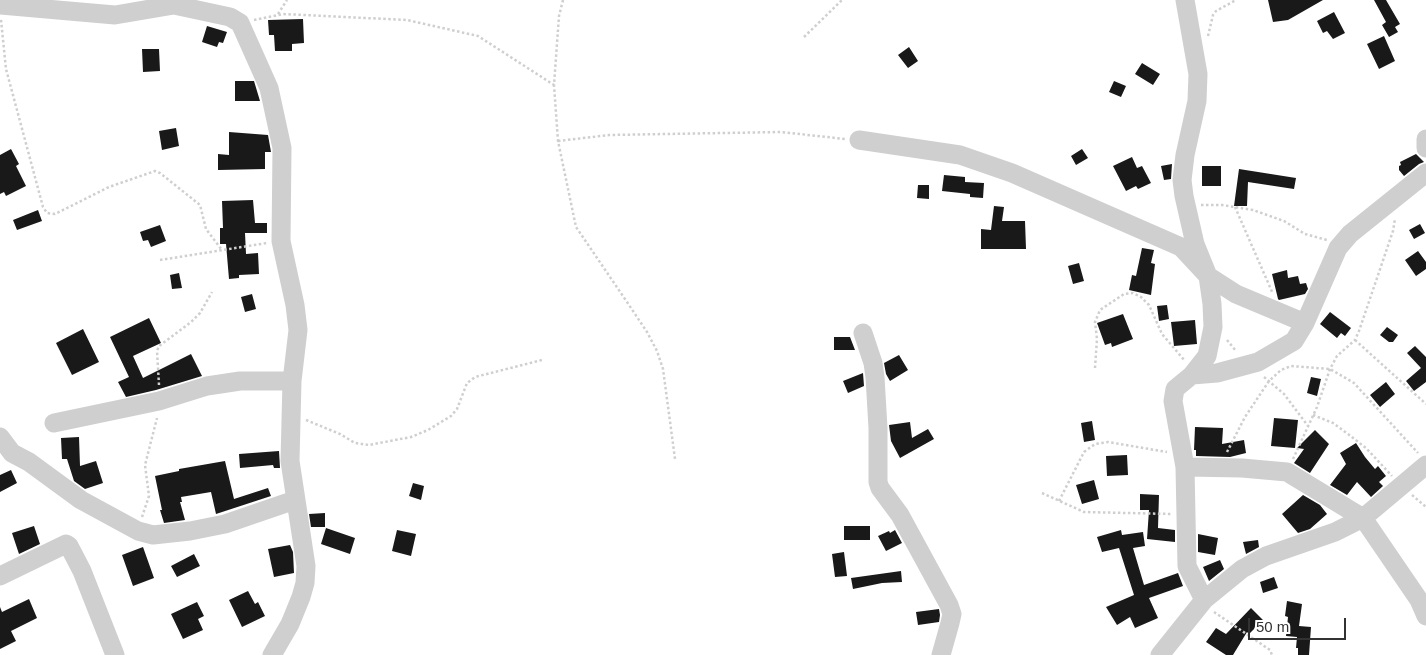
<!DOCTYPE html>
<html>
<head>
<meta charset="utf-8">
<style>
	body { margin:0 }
	#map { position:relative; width:1426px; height:655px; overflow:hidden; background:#fff; font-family:Helvetica,sans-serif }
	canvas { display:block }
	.scale { position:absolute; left:1248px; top:618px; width:98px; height:22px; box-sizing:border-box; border:2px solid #323232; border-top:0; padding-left:6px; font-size:15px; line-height:18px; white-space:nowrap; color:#323232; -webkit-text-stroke:4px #fff; paint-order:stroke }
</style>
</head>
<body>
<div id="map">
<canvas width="1426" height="655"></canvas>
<div class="scale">50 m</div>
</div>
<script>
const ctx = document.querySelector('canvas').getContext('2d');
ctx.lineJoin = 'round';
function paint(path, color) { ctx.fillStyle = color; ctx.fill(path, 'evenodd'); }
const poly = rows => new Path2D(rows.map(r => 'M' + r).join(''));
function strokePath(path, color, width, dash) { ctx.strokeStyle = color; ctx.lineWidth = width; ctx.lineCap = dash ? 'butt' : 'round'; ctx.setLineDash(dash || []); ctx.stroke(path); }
const building = poly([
	[1268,0,1323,0,1288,20,1273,22],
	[1374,0,1386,0,1400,24,1395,27,1398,32,1389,37,1382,25,1386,22],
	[1334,12,1345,33,1333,39,1327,31,1323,33,1317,21],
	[303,19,304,43,292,44,292,51,275,51,274,35,269,35,268,20],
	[207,26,227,32,223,43,219,42,217,47,202,42],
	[1384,36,1395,61,1379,69,1367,44],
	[909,47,918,61,908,68,898,55],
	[142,49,159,49,160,71,143,72],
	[1142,63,1160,74,1153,85,1135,74],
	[235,81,254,81,260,101,235,101],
	[1114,81,1126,86,1121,97,1109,92],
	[176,128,179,146,162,150,159,131],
	[229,132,268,135,271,152,265,152,265,169,218,170,218,154,229,155],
	[11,149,19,164,16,166,26,186,6,196,4,192,0,194,0,155],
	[1082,149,1088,158,1076,165,1071,156],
	[1416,154,1424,162,1419,164,1404,176,1399,170,1399,166,1401,165,1400,162],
	[1132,157,1137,168,1142,166,1151,183,1138,189,1136,186,1126,191,1113,166],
	[1172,164,1171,179,1164,180,1161,166],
	[1202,166,1221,166,1221,186,1202,186],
	[1239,169,1296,178,1294,189,1248,182,1247,206,1234,206],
	[944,175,965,177,965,182,984,183,983,198,970,197,970,194,942,191],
	[918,185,929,185,929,199,917,198],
	[253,200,255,223,267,223,267,233,245,233,246,254,258,253,259,274,239,275,239,278,229,279,226,244,220,244,220,228,223,228,222,201],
	[994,206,1004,207,1002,221,1025,221,1026,249,981,249,981,229,991,230],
	[38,210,42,221,17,230,13,220],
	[1420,224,1425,233,1414,239,1409,230],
	[160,225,166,241,151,247,148,240,143,241,140,232],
	[1142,248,1154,250,1151,263,1155,264,1151,295,1129,290,1132,275,1136,276],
	[1418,251,1426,262,1426,269,1416,276,1405,260],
	[1079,263,1084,281,1073,284,1068,266],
	[1287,270,1288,278,1298,276,1300,284,1306,283,1308,289,1305,294,1279,300,1278,299,1272,274],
	[179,273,182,288,172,289,170,275],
	[252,294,256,309,245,312,241,297],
	[1167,305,1169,319,1159,321,1157,306],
	[1330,312,1351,328,1345,336,1341,333,1337,338,1320,324],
	[1123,314,1133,339,1112,347,1111,343,1105,345,1097,323],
	[149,318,161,343,133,356,143,378,191,354,202,376,156,390,126,397,118,382,129,377,110,337],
	[1195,320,1197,344,1174,346,1171,322],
	[1387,327,1398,335,1393,342,1389,342,1380,335],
	[83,329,99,362,72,375,56,343],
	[834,337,850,337,855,350,834,350],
	[1415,346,1426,357,1426,382,1414,391,1406,381,1421,368,1407,353],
	[899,355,908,370,890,381,886,374,884,363],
	[863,373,864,386,848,393,843,381],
	[1311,377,1321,379,1317,396,1307,393],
	[1386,382,1395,394,1380,407,1370,395],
	[1274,418,1298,420,1295,448,1271,446],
	[1092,421,1095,440,1084,442,1081,423],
	[910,422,912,438,928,429,934,439,900,458,891,441,889,425],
	[1195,427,1223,428,1222,444,1244,440,1246,453,1230,457,1196,456,1196,450,1194,450],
	[1315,430,1329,444,1310,473,1294,463,1304,449,1297,448],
	[79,437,80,466,96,461,103,483,85,489,74,481,67,459,62,459,61,438],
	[1356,443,1365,457,1375,469,1378,466,1386,476,1379,482,1383,486,1371,497,1357,482,1347,495,1330,485,1346,464,1340,453],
	[279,451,280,468,274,468,273,465,240,468,239,454],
	[1127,455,1128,475,1107,476,1106,456],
	[225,461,234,499,268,488,271,496,216,514,211,492,181,497,182,502,180,502,185,520,164,523,160,510,162,510,155,476,179,471,179,469],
	[11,470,17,483,0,492,0,475],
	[1094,480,1099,499,1082,504,1076,485],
	[413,483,424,486,421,500,409,496],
	[1140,494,1159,495,1158,528,1175,530,1175,542,1147,539,1149,510,1140,510],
	[1303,495,1320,505,1327,514,1310,529,1298,533,1282,514],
	[325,513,325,527,311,527,309,514],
	[34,526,40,544,19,554,12,533],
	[844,526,870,526,870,540,844,540],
	[326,528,355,538,350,554,321,544],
	[397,530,416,534,411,556,392,551],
	[895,530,902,543,886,551,878,536,889,531,890,533],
	[1121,530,1122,535,1143,532,1145,546,1133,548,1144,585,1178,573,1183,586,1149,598,1158,618,1135,628,1130,617,1117,625,1106,607,1134,595,1119,548,1102,552,1097,537],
	[1198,534,1218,538,1215,555,1198,552],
	[1258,540,1259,547,1246,554,1243,542],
	[290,545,293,552,294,573,274,577,268,549],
	[143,547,154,578,133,586,122,555],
	[844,552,847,576,835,577,832,554],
	[194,554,200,566,177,577,171,566],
	[1220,560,1224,569,1209,581,1203,567],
	[901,571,902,582,882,583,853,589,851,578],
	[1274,577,1278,588,1263,593,1260,582],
	[248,591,255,604,258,602,265,616,242,627,229,600],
	[29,599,37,618,11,631,16,641,0,649,0,607,2,612],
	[1287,601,1302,604,1299,626,1311,627,1309,655,1298,655,1298,648,1296,648,1297,637,1286,636,1288,617,1285,616],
	[197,602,204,616,198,619,203,630,183,639,171,614],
	[1251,608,1263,620,1249,634,1247,632,1233,655,1226,655,1206,642,1216,628,1226,634],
	[939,609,940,615,939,622,918,625,916,612]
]);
const path = poly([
	[563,0,559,16,554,85,558,141,576,227,627,302,647,332,657,351,663,369,675,459],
	[278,14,287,0],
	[1,20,6,69,43,207,47,213,55,214,109,187,155,171,160,173,200,205,206,229,222,250],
	[254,20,283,14,407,20,478,36,554,85],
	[1208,36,1213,15,1216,11,1236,0],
	[804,37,842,0],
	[558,141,609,135,781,132,845,139],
	[1201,205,1222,205,1253,210,1284,221,1305,234,1327,240],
	[1235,207,1273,294],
	[160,260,267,243],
	[1227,340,1236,351],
	[1355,340,1426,404],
	[1095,368,1097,339,1095,322,1100,310,1124,294,1133,293,1141,297,1149,305,1162,334,1185,361],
	[1264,377,1284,394,1308,426],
	[159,385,157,351,159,346,191,322,200,313,212,292],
	[1313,415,1333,423,1348,434,1366,448,1392,476],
	[306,420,340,434,355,443,369,445,411,437,428,430,451,416,457,409,467,383,475,377,542,360],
	[1227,452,1245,417,1269,381,1281,370,1291,366,1330,369,1354,383,1418,453],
	[1293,459,1317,407,1330,369,1337,356,1355,340,1359,331,1393,231,1395,219],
	[1042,493,1084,512,1171,514],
	[1412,495,1426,507],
	[1059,501,1084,452,1095,444,1108,442,1167,452],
	[142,517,149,496,145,465,157,418],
	[1214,612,1270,650,1272,655]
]);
const minor = poly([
	[1185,0,1198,74,1197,101,1185,155,1182,180,1184,196,1195,244,1208,276,1212,304,1213,327,1207,356,1192,375,1175,389,1173,401,1185,467,1187,566,1204,600],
	[0,5,115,15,174,5,230,17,240,23,269,88,282,148,281,241,295,305,298,330,292,381,290,461,306,566,305,583,301,597,290,624,272,655],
	[1426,139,1426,148],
	[859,140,960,155,1012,173,1181,247,1208,276,1236,294,1305,323],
	[863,333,873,363,875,377,878,428,878,482,880,488,900,515,949,605,952,614,950,623,941,655],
	[1192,375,1217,373,1258,362,1294,341,1305,323,1338,248,1350,234,1426,173],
	[54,423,159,401,207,386,240,381,292,381],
	[0,437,12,453,29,462,81,500,138,531,153,535,190,531,225,524,295,500],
	[1185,467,1242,468,1287,472,1363,518,1419,600,1426,616],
	[0,576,66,544,69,546,82,571,115,655],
	[1160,655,1204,600,1242,569,1266,556,1335,532,1363,518,1426,465]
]);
paint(building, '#191919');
strokePath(path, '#cfcfcf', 2.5, [2.5, 2.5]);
strokePath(minor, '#cfcfcf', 19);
</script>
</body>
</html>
